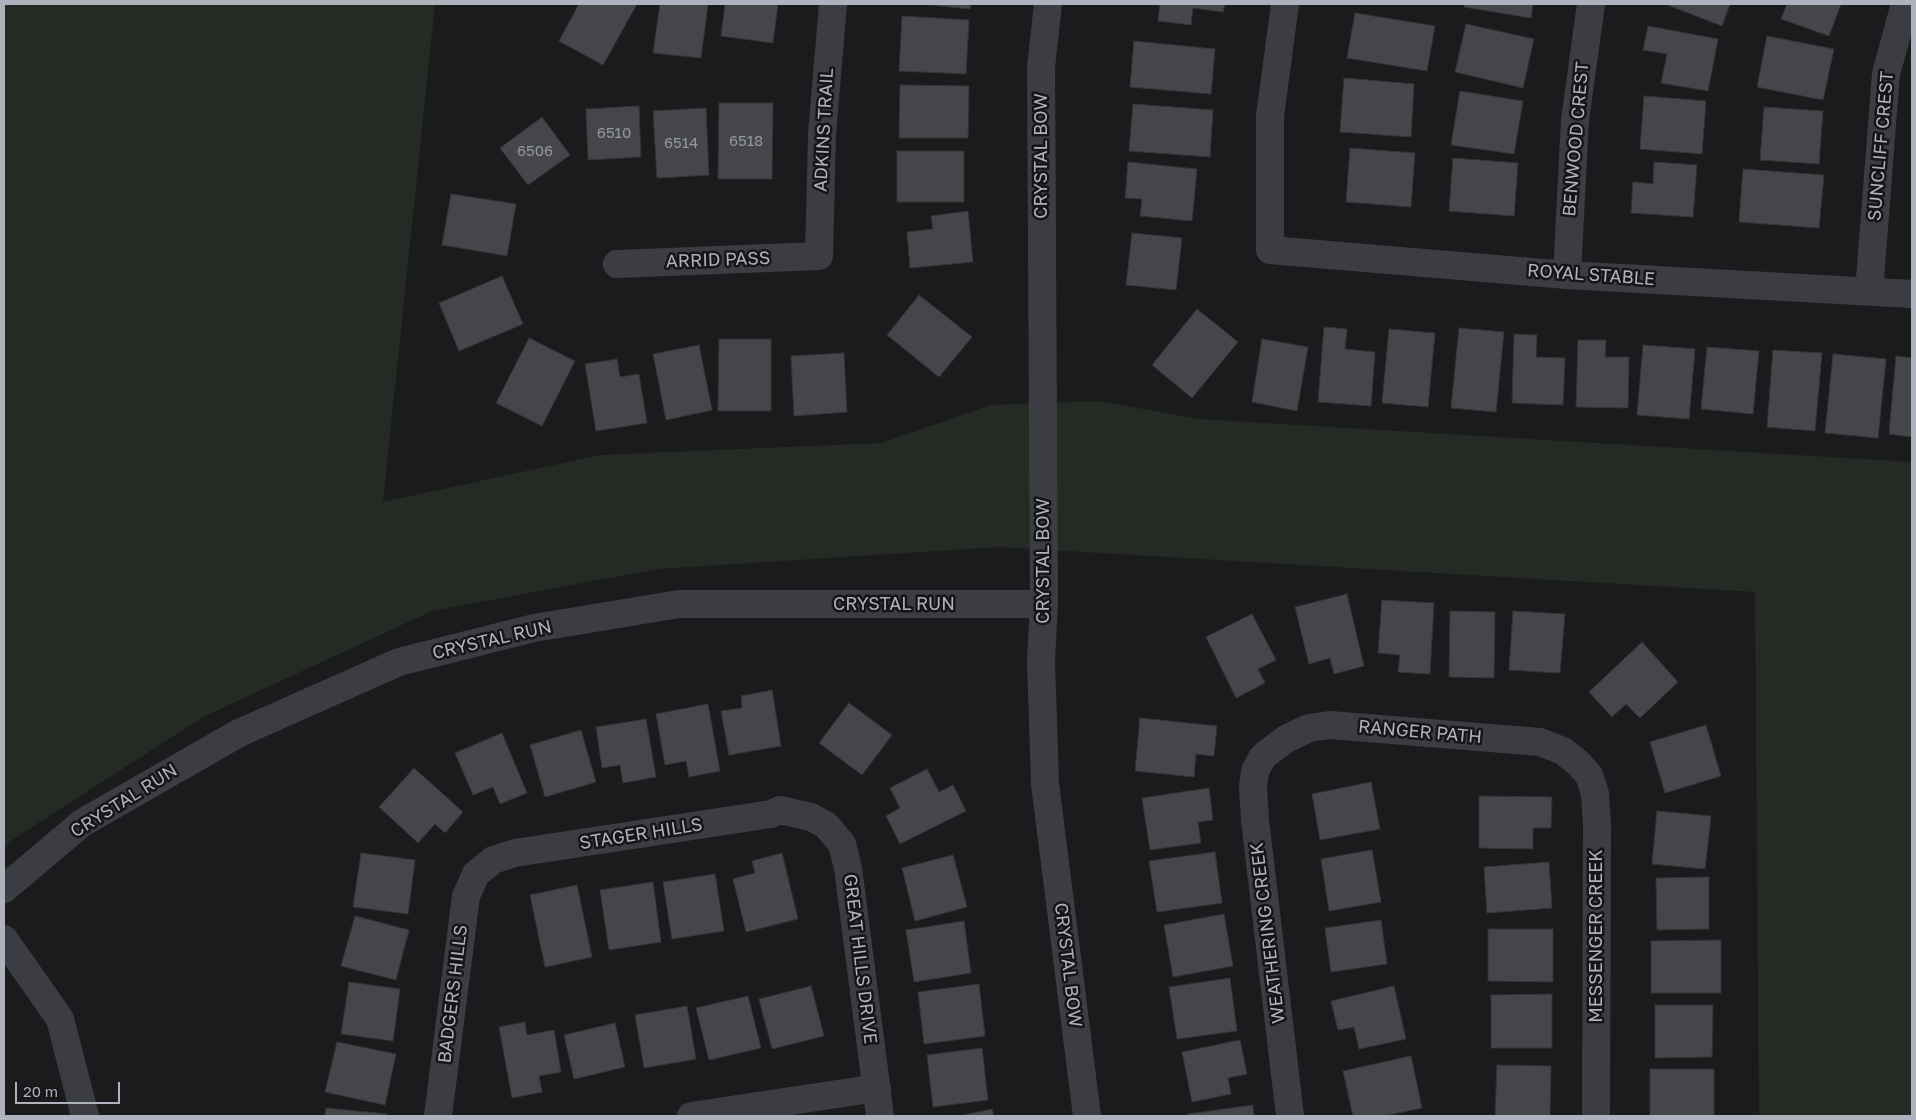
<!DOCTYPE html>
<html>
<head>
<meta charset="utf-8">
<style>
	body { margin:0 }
	#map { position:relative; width:1916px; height:1120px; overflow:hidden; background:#1b1b1d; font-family:"Golos Text",sans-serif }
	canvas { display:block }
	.frame { position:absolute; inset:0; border:5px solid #aeb2bc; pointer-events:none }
	.scale { position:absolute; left:15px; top:1082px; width:105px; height:22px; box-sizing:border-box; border:2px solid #aeb2bc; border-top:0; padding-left:6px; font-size:15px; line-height:18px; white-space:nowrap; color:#aeb2bc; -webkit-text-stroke:4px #161618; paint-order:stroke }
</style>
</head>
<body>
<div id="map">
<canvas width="1916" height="1120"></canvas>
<div class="frame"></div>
<div class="scale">20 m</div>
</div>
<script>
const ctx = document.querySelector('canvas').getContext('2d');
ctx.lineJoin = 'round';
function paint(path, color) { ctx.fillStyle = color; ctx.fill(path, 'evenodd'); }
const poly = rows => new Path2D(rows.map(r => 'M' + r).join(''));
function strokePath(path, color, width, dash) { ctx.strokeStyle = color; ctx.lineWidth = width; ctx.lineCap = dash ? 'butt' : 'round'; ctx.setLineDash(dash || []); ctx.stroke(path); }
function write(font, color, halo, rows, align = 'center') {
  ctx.font = font + ' "Golos Text",sans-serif'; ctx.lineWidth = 5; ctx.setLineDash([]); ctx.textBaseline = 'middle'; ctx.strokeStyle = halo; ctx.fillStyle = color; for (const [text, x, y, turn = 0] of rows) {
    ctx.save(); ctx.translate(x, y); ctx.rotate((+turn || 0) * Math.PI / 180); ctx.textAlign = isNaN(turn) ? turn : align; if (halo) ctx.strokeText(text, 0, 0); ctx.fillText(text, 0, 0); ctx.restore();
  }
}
const green = poly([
	[4,4,435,4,383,502,600,455,881,443,991,405,1099,401,1199,419,1912,462,1912,1116,1759,1116,1755,592,1000,547,658,569,432,611,203,717,15,838,4,848]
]);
const building = poly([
	[579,4,637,4,603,65,559,41,579,4],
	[660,4,708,4,701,58,653,53,660,4],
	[725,4,778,4,773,43,721,36,725,4],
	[921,4,971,4,970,9,921,4],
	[1160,4,1225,4,1223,12,1193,8,1191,25,1158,21,1160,4],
	[1465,4,1533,4,1531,18,1464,7,1465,4],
	[1665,4,1730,4,1722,26,1665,4],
	[1787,4,1841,4,1829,36,1781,19,1787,4],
	[1355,13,1435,26,1427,71,1347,58,1355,13],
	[902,16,969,20,966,74,899,71,902,16],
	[1466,24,1534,39,1523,88,1455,72,1466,24],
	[1648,26,1718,39,1708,91,1661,83,1667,54,1643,50,1648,26],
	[1767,36,1834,49,1823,100,1757,87,1767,36],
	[1134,41,1215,49,1211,94,1130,87,1134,41],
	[1344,78,1414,84,1411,137,1340,132,1344,78],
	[900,85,969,86,968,138,899,138,900,85],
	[1460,91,1523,101,1514,154,1451,145,1460,91],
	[1644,96,1706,101,1702,154,1640,149,1644,96],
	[719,103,773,103,772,179,718,179,719,103],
	[1133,104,1213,110,1210,157,1129,151,1133,104],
	[639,106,641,157,588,160,586,109,639,106],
	[1764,107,1823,111,1819,164,1760,160,1764,107],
	[706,108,709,175,657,178,653,111,706,108],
	[542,117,570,155,528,185,500,148,542,117],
	[1350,148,1415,153,1411,207,1346,202,1350,148],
	[897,151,964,151,964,202,897,202,897,151],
	[1453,158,1518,163,1514,216,1449,211,1453,158],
	[1128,162,1197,169,1192,221,1140,216,1142,199,1125,198,1128,162],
	[1654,162,1697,165,1693,217,1631,213,1633,182,1653,184,1654,162],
	[1743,169,1824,175,1819,228,1739,222,1743,169],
	[451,194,516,204,507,256,442,245,451,194],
	[968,211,973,262,910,268,907,232,933,229,931,216,968,211],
	[1132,233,1182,238,1176,290,1126,285,1132,233],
	[502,276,523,324,459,351,439,303,502,276],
	[919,295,972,337,939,377,887,335,919,295],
	[1197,309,1238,342,1192,398,1152,365,1197,309],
	[1324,327,1347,329,1345,349,1375,352,1371,406,1318,402,1324,327],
	[1459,328,1504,332,1496,412,1451,408,1459,328],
	[1389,329,1435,333,1428,407,1382,403,1389,329],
	[1514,334,1537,335,1536,357,1565,358,1563,405,1512,403,1514,334],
	[529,338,575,361,542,426,496,403,529,338],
	[719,339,771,339,771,411,718,411,719,339],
	[1262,339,1308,347,1297,411,1252,402,1262,339],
	[1578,340,1606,340,1605,357,1629,357,1628,408,1576,407,1578,340],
	[699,345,712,410,666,420,653,354,699,345],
	[1643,345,1695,349,1689,419,1637,415,1643,345],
	[1707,347,1759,351,1753,414,1701,409,1707,347],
	[1773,350,1822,353,1815,431,1767,427,1773,350],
	[844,353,847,412,794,416,791,356,844,353],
	[1833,354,1886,359,1878,438,1825,433,1833,354],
	[1896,356,1912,358,1912,437,1889,434,1896,356],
	[617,359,620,377,639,374,647,423,596,431,585,364,617,359],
	[1347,594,1364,666,1334,674,1330,658,1309,664,1295,607,1347,594],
	[1382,600,1434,603,1430,674,1398,672,1400,655,1378,653,1382,600],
	[1450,611,1495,612,1494,678,1449,677,1450,611],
	[1513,611,1565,614,1560,673,1509,670,1513,611],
	[1252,614,1276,660,1258,669,1265,683,1236,698,1206,637,1252,614],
	[1642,642,1678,682,1640,718,1626,704,1612,717,1589,692,1642,642],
	[772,690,781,746,729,755,721,711,742,708,741,696,772,690],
	[849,703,892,735,862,775,819,743,849,703],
	[708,704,720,771,689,777,686,761,665,765,656,714,708,704],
	[1140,718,1217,726,1214,756,1196,754,1194,777,1135,771,1140,718],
	[646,719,656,777,623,783,620,765,602,768,596,727,646,719],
	[1706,725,1721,776,1665,793,1650,742,1706,725],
	[581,730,596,782,545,797,530,745,581,730],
	[502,733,527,793,500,804,493,787,473,795,455,753,502,733],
	[414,768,463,812,445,833,435,824,418,843,379,807,414,768],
	[927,769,939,792,953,785,966,811,900,844,886,816,900,808,890,788,927,769],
	[1371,782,1380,829,1320,840,1312,794,1371,782],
	[1209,788,1213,820,1198,822,1201,843,1150,850,1142,798,1209,788],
	[1479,796,1552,797,1551,828,1533,828,1533,849,1479,848,1479,796],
	[1657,811,1711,816,1705,869,1652,864,1657,811],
	[1372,850,1381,902,1329,911,1321,859,1372,850],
	[1215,852,1222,903,1157,912,1149,861,1215,852],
	[361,853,415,860,408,914,353,907,361,853],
	[782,853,798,919,746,932,733,879,755,873,752,861,782,853],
	[953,855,967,907,915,921,902,868,953,855],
	[1549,862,1552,908,1487,913,1484,867,1549,862],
	[715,874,724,931,672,939,663,882,715,874],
	[1709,877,1709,929,1657,930,1656,878,1709,877],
	[653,882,661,942,609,950,600,890,653,882],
	[577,885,592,957,545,967,530,895,577,885],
	[1224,914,1233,966,1173,977,1164,925,1224,914],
	[355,916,409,930,396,980,341,966,355,916],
	[1381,920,1387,964,1331,972,1325,928,1381,920],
	[964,921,971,973,914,982,906,930,964,921],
	[1488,929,1553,929,1553,982,1488,981,1488,929],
	[1721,940,1721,993,1651,993,1651,941,1721,940],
	[1230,978,1237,1031,1177,1039,1169,987,1230,978],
	[349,982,400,989,393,1041,341,1034,349,982],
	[979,984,985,1036,924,1044,918,992,979,984],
	[811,986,824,1036,772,1049,759,999,811,986],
	[1394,986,1406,1039,1359,1049,1354,1027,1338,1030,1331,1001,1394,986],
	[1552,994,1552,1048,1491,1048,1491,995,1552,994],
	[748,996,761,1048,709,1060,696,1008,748,996],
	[1655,1005,1713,1005,1712,1057,1655,1058,1655,1005],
	[687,1006,696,1059,644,1068,635,1015,687,1006],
	[525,1022,527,1035,554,1030,561,1072,539,1076,542,1092,512,1098,499,1027,525,1022],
	[615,1023,625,1067,574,1079,564,1035,615,1023],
	[1240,1040,1247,1074,1228,1078,1231,1094,1192,1102,1182,1052,1240,1040],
	[337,1042,396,1054,385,1105,325,1092,337,1042],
	[982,1048,988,1100,933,1107,927,1055,982,1048],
	[1411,1056,1422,1108,1384,1116,1353,1116,1343,1071,1411,1056],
	[1497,1065,1551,1066,1550,1116,1495,1116,1497,1065],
	[1650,1069,1714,1069,1714,1116,1650,1116,1650,1069],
	[1253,1105,1254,1116,1189,1116,1188,1114,1253,1105],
	[326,1108,387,1114,387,1116,325,1116,326,1108],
	[992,1109,994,1116,959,1116,992,1109]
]);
const street = poly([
	[1048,4,1041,67,1044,604,1041,660,1045,784,1087,1116],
	[1285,4,1270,116,1270,250,1567,275,1912,294],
	[617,264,819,256,822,134,833,4],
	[1567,275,1575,120,1591,4],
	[1869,291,1886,74,1905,4],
	[4,889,82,823,239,733,399,662,534,628,679,604,1044,604],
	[4,939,60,1019,85,1116],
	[438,1116,466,896,476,874,493,860,515,853,771,814,780,810,811,817,826,825,842,844,848,868,880,1116],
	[691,1116,877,1088],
	[1290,1116,1255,820,1253,787,1255,771,1262,758,1266,754,1286,739,1309,728,1330,725,1540,742,1563,751,1577,762,1589,775,1595,794,1597,823,1596,1116]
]);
const numberNames = [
	["6510",614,133],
	["6518",746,141],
	["6514",681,143],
	["6506",535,151]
];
const streetNames = [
	["ADKINS TRAIL",824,130,-87],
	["BENWOOD CREST",1576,139,-85],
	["SUNCLIFF CREST",1881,146,-85],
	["CRYSTAL BOW",1041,156,-90],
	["ARRID PASS",718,260,-2],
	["ROYAL STABLE",1591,275,4],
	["CRYSTAL BOW",1043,561,-90],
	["CRYSTAL RUN",894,604],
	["CRYSTAL RUN",492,640,-13],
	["RANGER PATH",1420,732,5],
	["CRYSTAL RUN",124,801,-32],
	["STAGER HILLS",641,834,-9],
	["WEATHERING CREEK",1268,933,-97],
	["MESSENGER CREEK",1596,936,-90],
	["GREAT HILLS DRIVE",860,959,83],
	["CRYSTAL BOW",1068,965,83],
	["BADGERS HILLS",453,994,-83]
];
paint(green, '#232b24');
paint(building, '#45464a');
strokePath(building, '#353539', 1);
strokePath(street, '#3c3d42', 28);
write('15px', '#9497a0', null, numberNames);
write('18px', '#aeb2bc', '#161618', streetNames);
</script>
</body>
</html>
